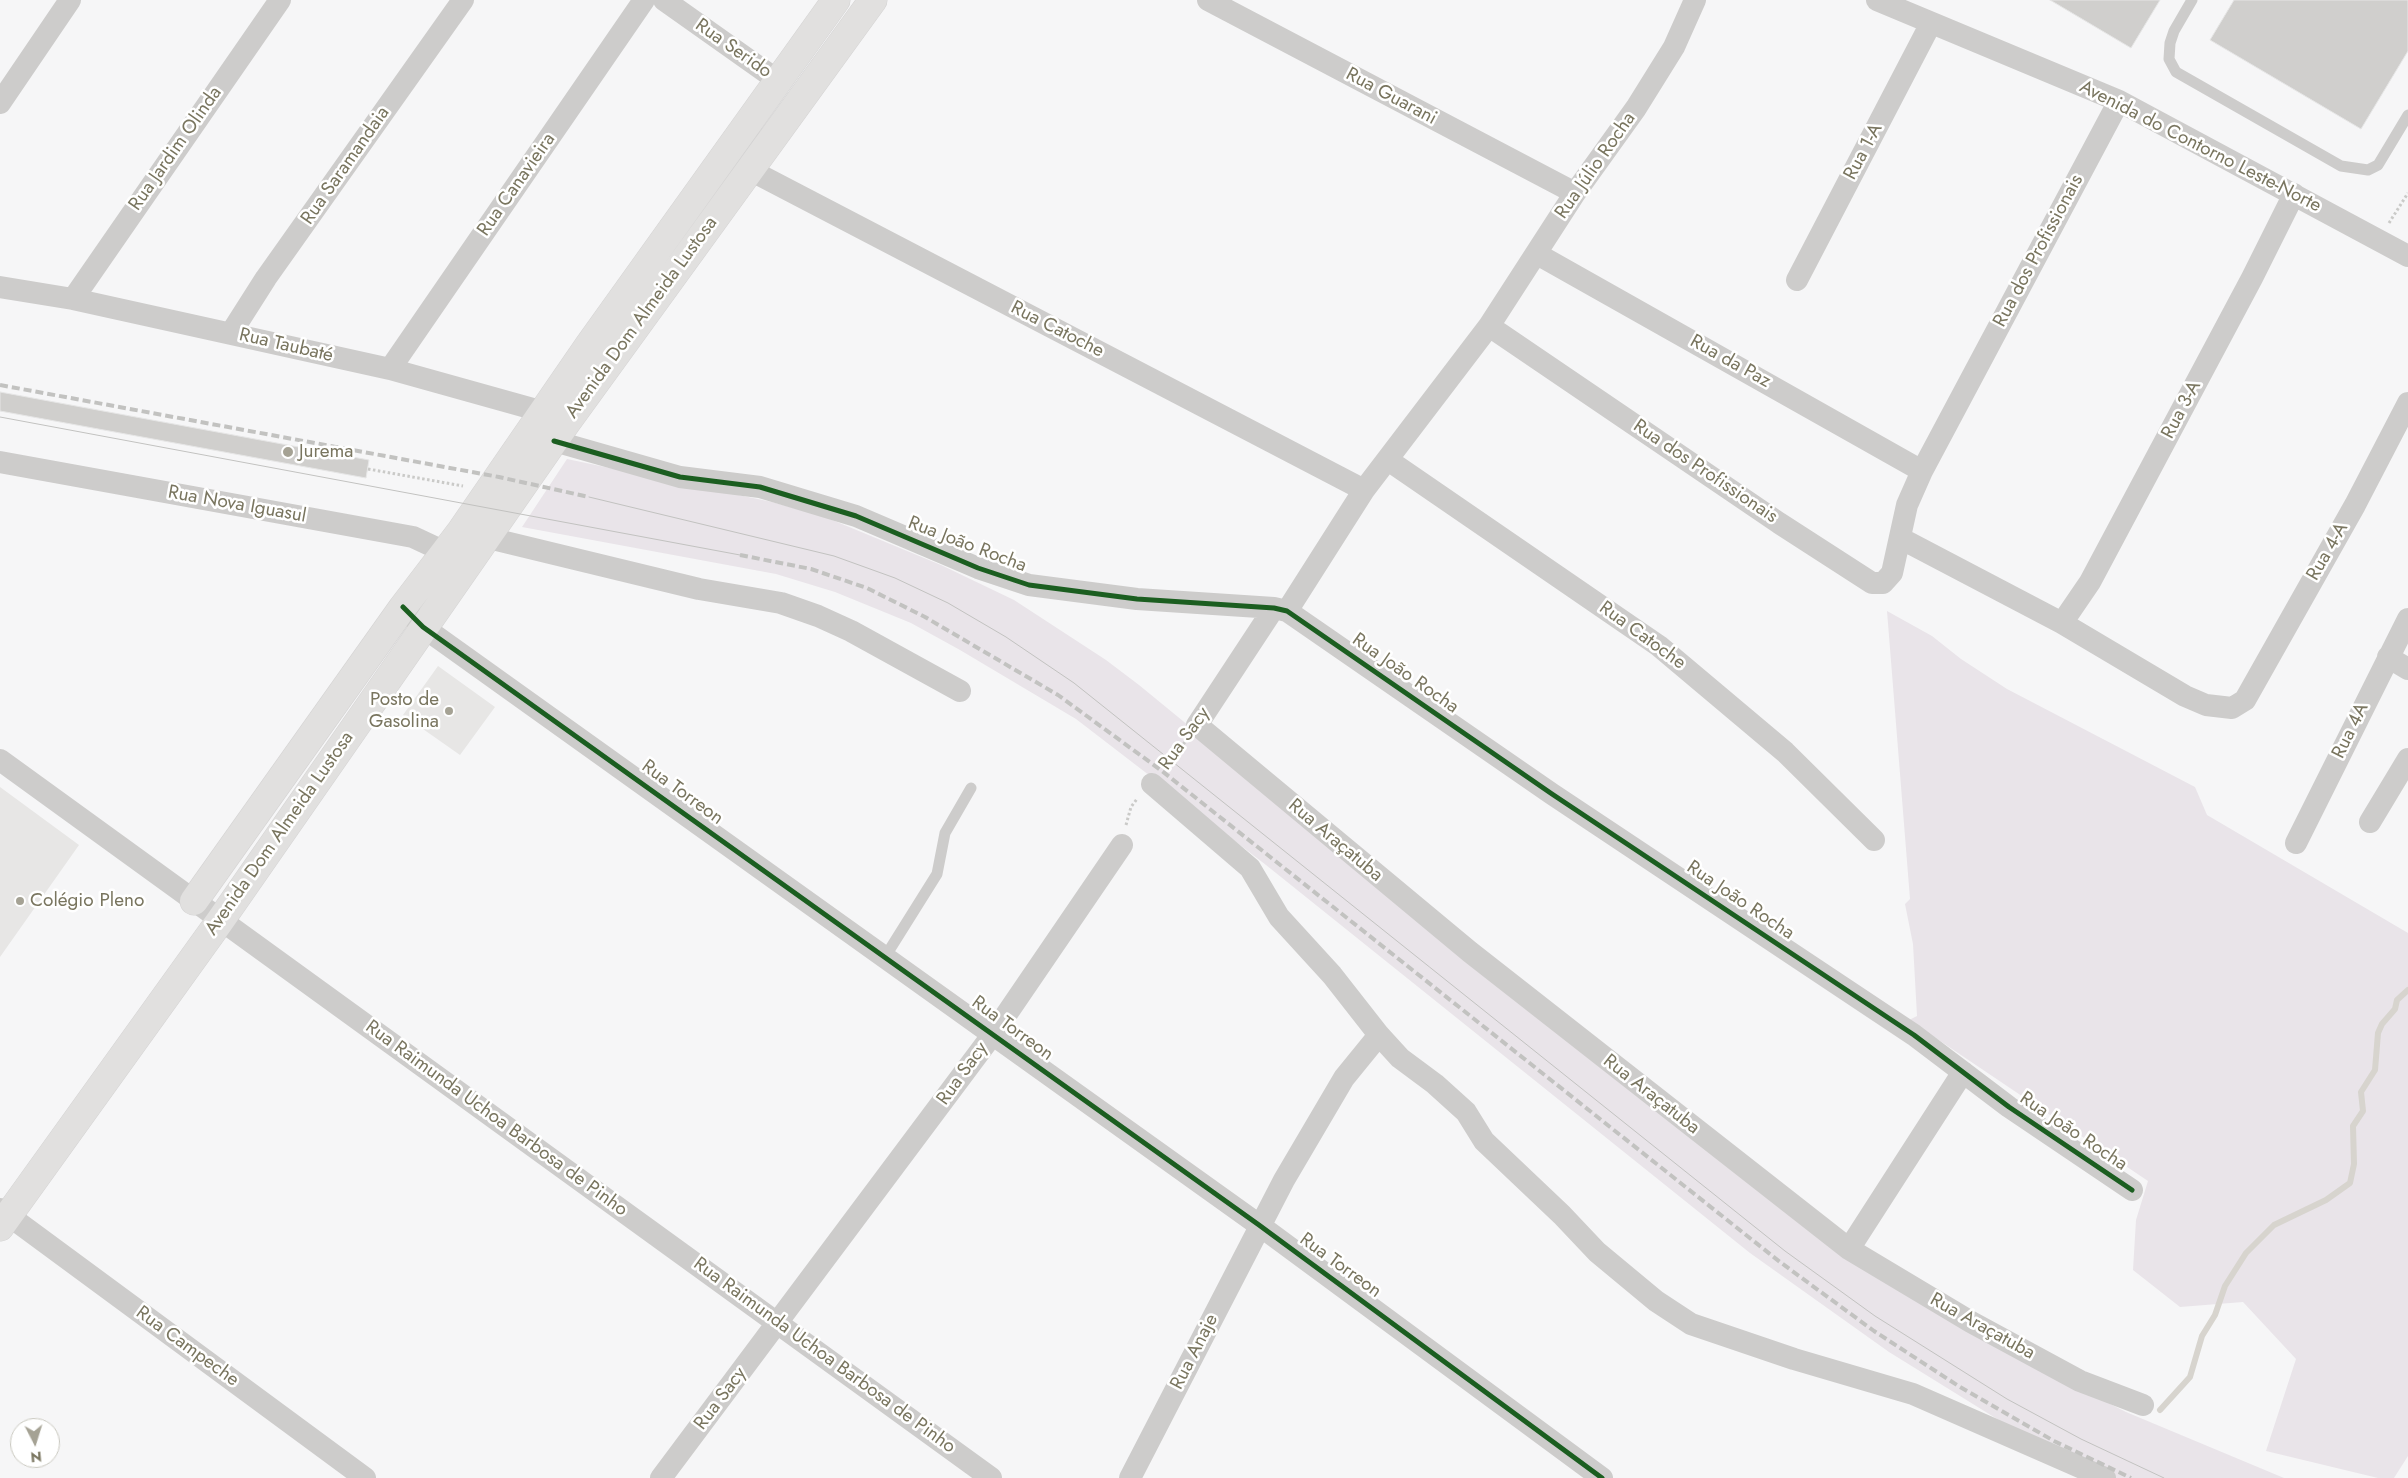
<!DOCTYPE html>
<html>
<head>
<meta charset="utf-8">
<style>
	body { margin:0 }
	#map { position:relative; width:2408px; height:1478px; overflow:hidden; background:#f6f6f7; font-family:Jost,sans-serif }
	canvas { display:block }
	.north { position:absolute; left:10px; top:1418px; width:50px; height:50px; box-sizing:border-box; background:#fff; border:1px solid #c9c8bf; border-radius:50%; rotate:175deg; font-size:14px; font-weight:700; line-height:20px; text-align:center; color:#79755f }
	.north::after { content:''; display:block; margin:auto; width:18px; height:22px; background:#a5a294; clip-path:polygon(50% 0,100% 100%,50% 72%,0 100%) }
</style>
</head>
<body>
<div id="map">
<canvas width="2408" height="1478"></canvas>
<div class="north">N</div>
</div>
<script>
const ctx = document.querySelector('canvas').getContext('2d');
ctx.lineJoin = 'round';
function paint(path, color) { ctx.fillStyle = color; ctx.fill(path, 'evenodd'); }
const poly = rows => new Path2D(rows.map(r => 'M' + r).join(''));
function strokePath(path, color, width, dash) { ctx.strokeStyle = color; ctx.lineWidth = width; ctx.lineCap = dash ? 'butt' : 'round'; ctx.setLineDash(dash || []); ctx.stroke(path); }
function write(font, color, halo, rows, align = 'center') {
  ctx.font = font + ' Jost,sans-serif'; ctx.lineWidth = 5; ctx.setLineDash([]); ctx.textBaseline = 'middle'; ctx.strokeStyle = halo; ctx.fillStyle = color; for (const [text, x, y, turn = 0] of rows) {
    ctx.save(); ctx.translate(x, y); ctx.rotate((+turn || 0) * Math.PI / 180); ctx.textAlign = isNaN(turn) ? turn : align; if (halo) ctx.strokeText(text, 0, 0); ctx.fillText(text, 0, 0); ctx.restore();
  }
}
const built = poly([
	[438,666,495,707,460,755,403,715],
	[0,787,79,845,0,957]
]);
const green = poly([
	[567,459,772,502,825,517,941,565,1014,600,1106,660,1139,685,1211,744,1968,1331,2126,1412,2284,1478,2110,1478,2010,1427,1889,1352,1750,1253,1266,865,1076,719,960,650,911,623,835,592,776,574,522,527],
	[1887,611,1932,636,1961,659,2007,689,2195,787,2207,815,2408,933,2408,1456,2394,1478,2378,1478,2266,1451,2296,1359,2243,1302,2180,1307,2133,1270,2136,1220,2148,1181,1909,1020,1917,1016,1913,944,1905,904,1910,899]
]);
const stream = poly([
	[2160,1410,2190,1377,2202,1336,2215,1315,2225,1286,2246,1253,2274,1225,2326,1200,2350,1183,2354,1164,2353,1126,2363,1111,2361,1092,2375,1070,2378,1033,2382,1024,2395,1009,2397,1000,2408,990]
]);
const building = poly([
	[2050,0,2160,0,2131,48,2050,0],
	[2234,0,2408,0,2408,51,2361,129,2210,40,2234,0],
	[0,392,369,460,366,478,0,411,0,392]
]);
const path = poly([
	[2389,223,2408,193],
	[368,469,463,486],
	[1165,768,1185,742],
	[1126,825,1131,807,1137,799]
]);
const lane = poly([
	[2192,0,2174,31,2170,43,2169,59,2176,72,2341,166,2368,170,2378,165,2408,115],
	[885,957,937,874,945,833,971,788]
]);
const street = poly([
	[664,0,777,80],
	[1208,0,1575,193],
	[1877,0,2119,101,2408,256],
	[0,103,70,0],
	[750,170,1364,490],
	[1537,254,1922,471],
	[1797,280,1931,23],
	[0,287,73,299,390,369,544,412,557,418],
	[73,299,280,0],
	[1489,326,1779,523,1872,583,1883,583,1892,573,1907,505,1922,471,2119,101],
	[231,333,266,278,463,0],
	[390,369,644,0],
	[554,441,680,477,760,487,856,516,978,568,1029,585,1137,599,1274,608,1287,611,1552,794,1914,1035,2009,1107,2132,1190],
	[1388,460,1659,646,1785,752,1874,840],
	[0,462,413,537,460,559],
	[472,534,699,589,781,603,818,616,851,631,960,691],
	[1900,538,2062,623,2185,696,2206,705,2232,708,2245,700,2355,505,2408,403],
	[403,607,423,627,1259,1225,1602,1478],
	[1274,608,1197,725,1470,952,1849,1249,1971,1322,2080,1381,2143,1405],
	[1287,611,1364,490,1489,326,1575,193,1636,108,1674,47,1695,0],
	[2062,623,2090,582,2252,278,2294,194],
	[2388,657,2408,669],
	[0,760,991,1478],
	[1152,784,1250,868,1279,917,1332,975,1379,1035,1400,1058,1435,1084,1466,1112,1484,1141,1562,1215,1597,1252,1656,1301,1691,1324,1794,1359,1913,1394,2105,1478],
	[2370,822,2408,759],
	[2296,843,2408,619],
	[0,1209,365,1478],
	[1849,1249,1963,1072],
	[661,1478,993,1034,1122,845],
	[1130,1478,1284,1180,1344,1078,1379,1035]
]);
const primary = poly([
	[194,901,403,607,461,531,589,345,836,0],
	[0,1227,220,921,567,422,873,0]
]);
const tram = poly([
	[0,417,740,555],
	[589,497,834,556,895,578,948,603,1006,637,1074,683,1785,1251,1875,1316,2007,1399,2081,1439,2164,1478]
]);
const rail = poly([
	[0,385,499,477,589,497],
	[740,555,811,569,867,588,925,617,1058,695,1162,771,1780,1262,1874,1331,1960,1387,2054,1441,2131,1478]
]);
const cycleway = poly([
	[554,441,680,477,760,487,856,516,978,568,1029,585,1137,599,1274,608,1287,611,1552,794,1914,1035,2009,1107,2132,1190],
	[403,607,423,627,1259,1225,1602,1478]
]);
const markers = [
	[288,452,6,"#a5a294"],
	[449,711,5,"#a5a294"],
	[20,901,5,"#a5a294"]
];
const streetNames = [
	["Rua Serido",733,49,35],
	["Rua Guarani",1391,97,28],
	["Avenida do Contorno Leste-Norte",2200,147,27],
	["Rua Jardim Olinda",176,149,-55],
	["Rua 1-A",1864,152,-62],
	["Rua Saramandaia",346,166,-55],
	["Rua Júlio Rocha",1596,166,-55],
	["Rua Canavieira",517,185,-55],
	["Rua dos Profissionais",2039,251,-62],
	["Avenida Dom Almeida Lustosa",642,318,-54],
	["Rua Catoche",1057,330,27],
	["Rua Taubaté",286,346,13],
	["Rua da Paz",1730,362,29],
	["Rua 3-A",2182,410,-62],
	["Rua dos Profissionais",1705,472,34],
	["Rua Nova Iguasul",237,505,10],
	["Rua João Rocha",967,545,21],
	["Rua 4-A",2328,552,-60],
	["Rua Catoche",1642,636,36],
	["Rua João Rocha",1405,674,35],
	["Rua 4A",2351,731,-64],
	["Rua Sacy",1185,739,-54],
	["Rua Torreon",682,793,36],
	["Avenida Dom Almeida Lustosa",280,834,-55],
	["Rua Araçatuba",1335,841,40],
	["Rua João Rocha",1740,901,34],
	["Rua Torreon",1012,1029,36],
	["Rua Sacy",963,1074,-54],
	["Rua Araçatuba",1651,1095,38],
	["Rua Raimunda Uchoa Barbosa de Pinho",496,1119,36],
	["Rua João Rocha",2073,1132,34],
	["Rua Torreon",1340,1266,36],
	["Rua Araçatuba",1982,1327,29],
	["Rua Campeche",187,1347,36],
	["Rua Anaje",1195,1352,-63],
	["Rua Raimunda Uchoa Barbosa de Pinho",824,1356,36],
	["Rua Sacy",721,1399,-53]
];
const poiNames = [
	["Jurema",299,452],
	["Posto de",439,700,"right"],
	["Gasolina",439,722,"right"],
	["Colégio Pleno",30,901]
];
paint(built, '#e7e6e5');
paint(green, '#e9e4e9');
strokePath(stream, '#d7d4ce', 6);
paint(building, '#d0cfcd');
strokePath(building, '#e6e6e6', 1);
strokePath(primary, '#d4d3d3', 29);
strokePath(path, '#cacac8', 3, [2.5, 2.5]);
strokePath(lane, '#cdcccb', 11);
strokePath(street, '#cdcccb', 22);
strokePath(primary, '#e1e0df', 28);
strokePath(tram, '#c2c2c0', 1);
strokePath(rail, '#c2c2c0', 4, [8, 4]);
strokePath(cycleway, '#1b5e20', 5);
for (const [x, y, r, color] of markers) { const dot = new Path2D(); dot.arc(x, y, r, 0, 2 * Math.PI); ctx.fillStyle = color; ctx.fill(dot); strokePath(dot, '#fff', 2); }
write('19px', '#79755f', '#fff', streetNames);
write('19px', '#79755f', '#fff', poiNames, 'left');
</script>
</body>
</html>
